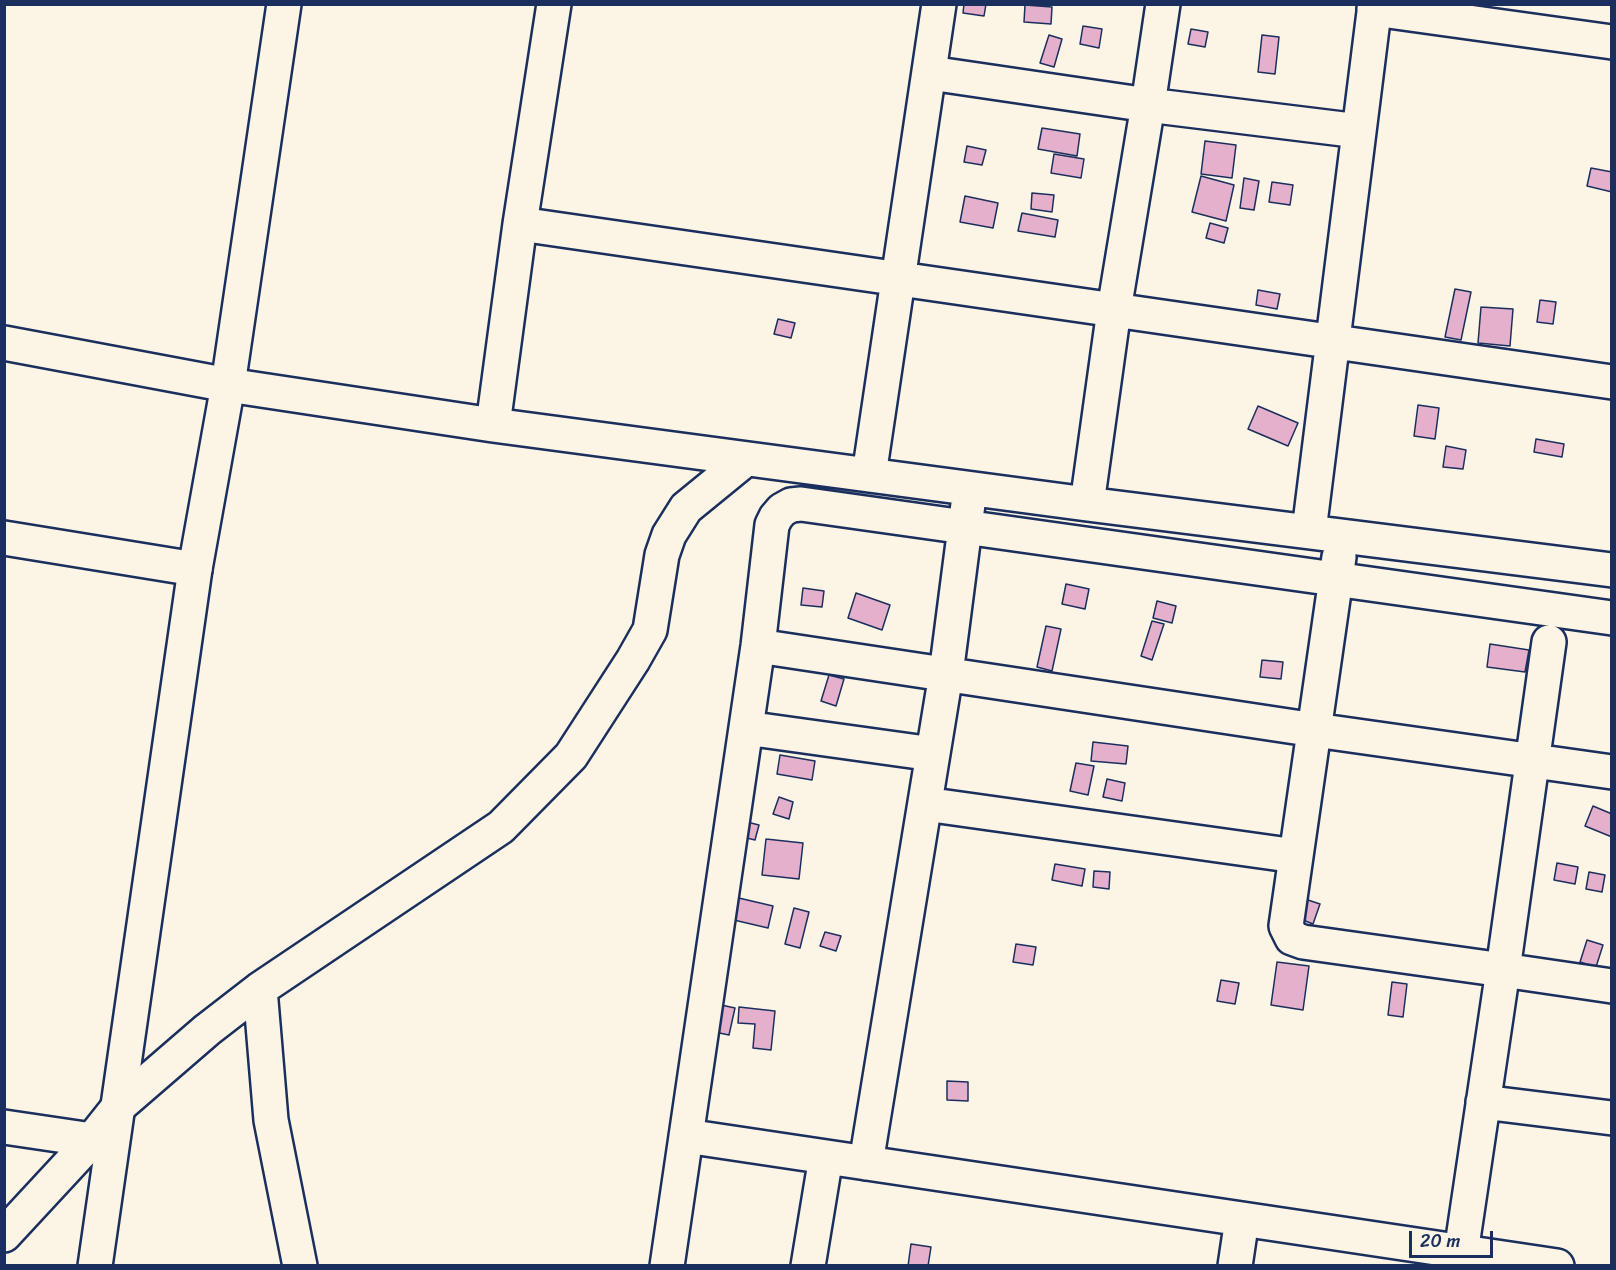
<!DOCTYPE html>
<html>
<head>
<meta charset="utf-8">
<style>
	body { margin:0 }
	#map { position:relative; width:1616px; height:1270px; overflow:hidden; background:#fcf5e5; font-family:Sriracha,sans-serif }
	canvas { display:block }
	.frame { position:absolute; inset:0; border:6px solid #1b2f5e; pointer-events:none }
	.scale { position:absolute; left:1409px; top:1231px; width:84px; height:27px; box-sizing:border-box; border:3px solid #1b2f5e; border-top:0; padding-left:8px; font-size:18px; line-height:21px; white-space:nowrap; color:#1b2f5e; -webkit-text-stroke:4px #fcf5e5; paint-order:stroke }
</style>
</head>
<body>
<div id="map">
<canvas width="1616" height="1270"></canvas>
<div class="frame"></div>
<div class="scale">20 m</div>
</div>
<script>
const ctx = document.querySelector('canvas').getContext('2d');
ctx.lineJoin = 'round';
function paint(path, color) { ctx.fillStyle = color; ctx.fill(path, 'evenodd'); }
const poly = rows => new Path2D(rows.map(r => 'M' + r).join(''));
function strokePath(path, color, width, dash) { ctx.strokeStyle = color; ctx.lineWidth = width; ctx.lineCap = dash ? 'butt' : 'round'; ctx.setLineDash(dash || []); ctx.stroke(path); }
const building = poly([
	[964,4,986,4,984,16,963,13,964,4],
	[1025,5,1052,7,1051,24,1024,22,1025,5],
	[1083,26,1102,29,1099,48,1080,44,1083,26],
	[1191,29,1208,32,1205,47,1188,44,1191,29],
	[1049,35,1062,39,1054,67,1040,63,1049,35],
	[1262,35,1279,37,1275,74,1258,72,1262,35],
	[1042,128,1080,134,1077,156,1038,149,1042,128],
	[1205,141,1236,145,1232,178,1201,174,1205,141],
	[967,146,986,150,982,165,964,162,967,146],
	[1054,154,1084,159,1081,178,1051,173,1054,154],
	[1591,168,1612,172,1612,192,1587,186,1591,168],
	[1201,176,1234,185,1226,221,1192,212,1201,176],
	[1244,178,1259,181,1254,210,1240,208,1244,178],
	[1272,182,1293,185,1290,205,1269,202,1272,182],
	[1032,193,1054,195,1052,212,1031,209,1032,193],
	[965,196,998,203,993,228,960,222,965,196],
	[1022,213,1058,220,1055,237,1018,231,1022,213],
	[1210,223,1228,228,1224,243,1206,238,1210,223],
	[1455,289,1471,292,1461,340,1445,337,1455,289],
	[1258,290,1280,294,1277,309,1256,305,1258,290],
	[1540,300,1556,302,1553,324,1537,322,1540,300],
	[1481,307,1513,309,1510,346,1478,343,1481,307],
	[778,319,795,323,791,338,774,334,778,319],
	[1418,405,1439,408,1435,439,1414,436,1418,405],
	[1258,406,1298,423,1288,446,1248,429,1258,406],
	[1536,439,1564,444,1562,457,1534,452,1536,439],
	[1446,446,1466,450,1463,469,1443,467,1446,446],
	[1066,584,1089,589,1085,609,1062,604,1066,584],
	[803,588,824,591,822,607,801,605,803,588],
	[856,593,890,605,882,630,848,618,856,593],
	[1157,601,1176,606,1172,623,1153,618,1157,601],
	[1152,621,1164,624,1152,660,1141,656,1152,621],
	[1046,626,1061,629,1052,671,1037,667,1046,626],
	[1490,644,1529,650,1525,672,1487,667,1490,644],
	[1262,660,1283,662,1281,679,1260,677,1262,660],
	[829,675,844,679,836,706,821,701,829,675],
	[1093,742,1128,746,1126,764,1091,761,1093,742],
	[780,755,815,761,812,780,777,774,780,755],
	[1076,763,1094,766,1088,795,1070,791,1076,763],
	[1107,779,1125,783,1122,801,1103,797,1107,779],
	[779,797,793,802,789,819,773,814,779,797],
	[1593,806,1612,814,1612,837,1585,826,1593,806],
	[735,819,759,825,755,840,731,834,735,819],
	[766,839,803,843,799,879,762,875,766,839],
	[1557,863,1578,867,1575,884,1554,880,1557,863],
	[1055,864,1085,869,1082,886,1052,880,1055,864],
	[1094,871,1110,872,1109,889,1093,887,1094,871],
	[1589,872,1605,875,1602,892,1586,889,1589,872],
	[726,895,773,906,768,928,721,917,726,895],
	[1305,899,1320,904,1313,924,1298,918,1305,899],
	[794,908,809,912,800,948,785,944,794,908],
	[825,932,841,936,836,951,820,946,825,932],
	[1587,940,1603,945,1596,967,1580,962,1587,940],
	[1016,944,1036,947,1033,965,1013,962,1016,944],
	[1277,962,1309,966,1303,1010,1271,1005,1277,962],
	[1221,980,1239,983,1235,1004,1217,1001,1221,980],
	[1392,982,1407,984,1403,1017,1388,1015,1392,982],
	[712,1003,735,1008,729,1035,705,1030,712,1003],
	[739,1007,775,1011,771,1050,753,1048,755,1024,738,1023,739,1007],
	[947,1081,968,1082,968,1101,947,1100,947,1081],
	[911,1244,931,1247,928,1266,908,1266,911,1244]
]);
const minor = poly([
	[1374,9,1612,42],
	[930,73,1148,105,1359,131],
	[520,224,1612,382],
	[4,343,228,385,493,425,1087,504,1612,570],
	[493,425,520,224,554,4],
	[869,475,939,4],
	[1087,504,1114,310,1148,105,1163,4],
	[1309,531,1375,4],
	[4,538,195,569],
	[1339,557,1286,926,1292,938,1303,942,1503,970,1612,986],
	[758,646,1315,730,1612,772],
	[746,728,933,754],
	[925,804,1296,856],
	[260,989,271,1120,300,1266],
	[1483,1102,1612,1118],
	[4,1127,92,1140],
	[686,1136,1557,1266],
	[866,1163,946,674,968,504],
	[4,1235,92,1140,119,1106,207,1030,260,989,501,827,571,756,633,660,650,630,662,555,669,535,686,508,746,459],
	[667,1266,758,646,772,525,776,517,782,510,791,505,801,504,1612,618],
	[808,1266,826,1157],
	[1235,1266,1242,1219],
	[1459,1266,1503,970,1549,642]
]);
const tertiary = poly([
	[95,1266,195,569,228,385,284,4]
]);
paint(building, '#e4b0cb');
strokePath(building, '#1b2f5e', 1.5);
strokePath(minor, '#1b2f5e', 38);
strokePath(tertiary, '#1b2f5e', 38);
strokePath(minor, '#fcf5e5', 33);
strokePath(tertiary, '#fcf5e5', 33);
</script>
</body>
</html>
